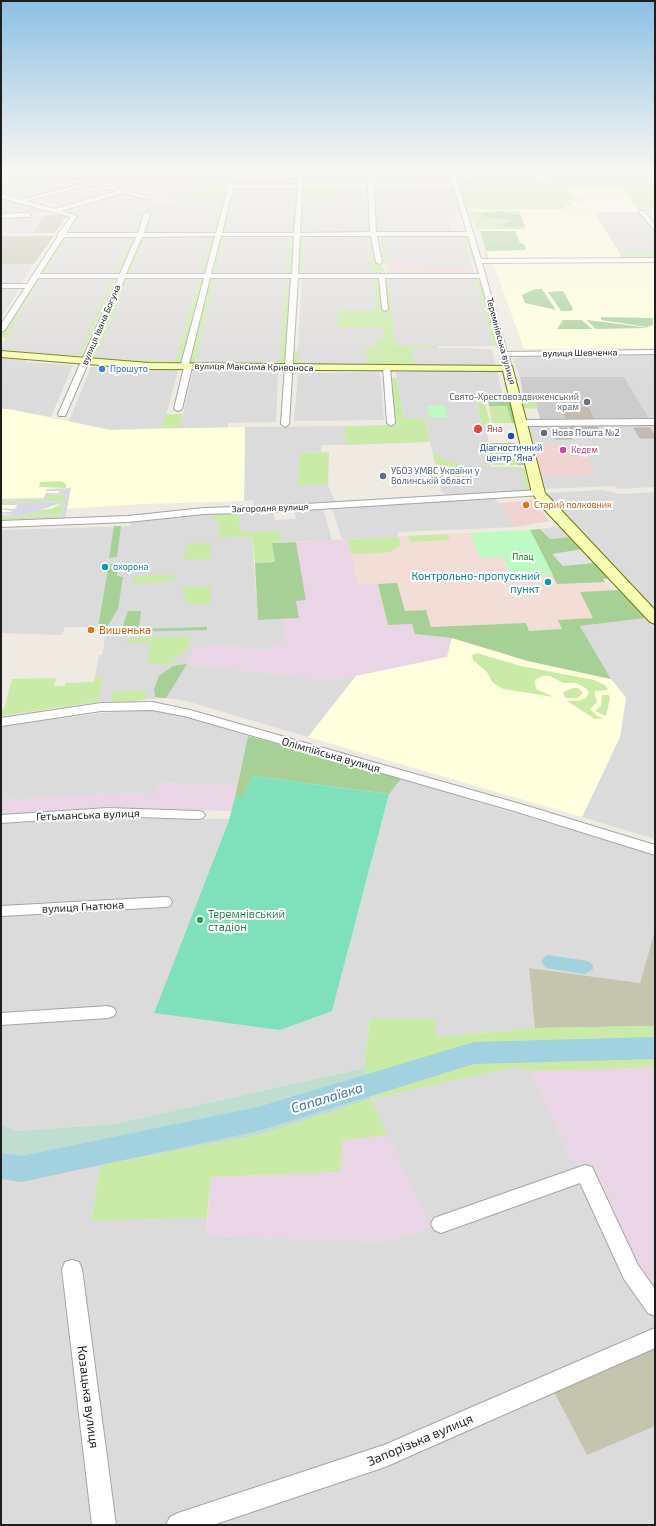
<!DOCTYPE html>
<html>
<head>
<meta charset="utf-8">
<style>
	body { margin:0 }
	#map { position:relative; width:656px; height:1526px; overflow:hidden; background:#efebe3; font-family:"Exo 2",sans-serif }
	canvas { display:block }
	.frame { position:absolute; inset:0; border:2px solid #1e1e1e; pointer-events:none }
</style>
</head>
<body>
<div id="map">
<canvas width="656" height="1526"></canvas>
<div class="frame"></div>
</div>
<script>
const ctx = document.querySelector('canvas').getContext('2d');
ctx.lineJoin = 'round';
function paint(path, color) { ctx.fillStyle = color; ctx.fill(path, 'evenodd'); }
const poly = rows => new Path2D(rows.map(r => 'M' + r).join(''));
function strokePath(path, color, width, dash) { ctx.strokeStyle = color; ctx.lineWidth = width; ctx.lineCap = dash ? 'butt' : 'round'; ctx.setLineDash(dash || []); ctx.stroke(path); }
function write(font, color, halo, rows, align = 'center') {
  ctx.font = font + ' "Exo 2",sans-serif'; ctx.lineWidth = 4; ctx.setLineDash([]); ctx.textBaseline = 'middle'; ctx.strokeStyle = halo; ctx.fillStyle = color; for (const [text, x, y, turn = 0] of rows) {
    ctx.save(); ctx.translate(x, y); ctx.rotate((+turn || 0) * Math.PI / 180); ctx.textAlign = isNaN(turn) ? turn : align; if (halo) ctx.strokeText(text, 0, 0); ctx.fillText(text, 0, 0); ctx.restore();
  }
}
const residential = poly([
	[1,171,26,171,82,183,26,198,11,194,7,196,1,194],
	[45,171,138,171,212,186,184,198,221,198,212,233,148,233,154,217,145,210,142,212,133,233,69,233,81,213,62,209,123,193,168,204,176,200],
	[163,171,258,171,296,178,295,184,227,184],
	[278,171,326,171,336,173,364,171,365,184,306,184,307,177],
	[375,171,448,171,453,184,377,184],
	[466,173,534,173,536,178,468,178],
	[88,185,117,191,60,206,31,199],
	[237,188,294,188,290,233,226,233],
	[336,188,364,188,368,233,305,233,307,197,335,197],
	[377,188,448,188,457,217,448,217,452,233,382,233],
	[1,199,53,212,1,215],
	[594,211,639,212,655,234,655,253,619,253],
	[46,215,33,233,1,233,1,217],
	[67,237,131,237,114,274,45,274],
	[145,237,211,237,201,274,131,274],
	[225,237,289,237,286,274,217,274],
	[304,237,369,237,372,274,302,274],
	[384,237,460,237,465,239,472,267,422,267,421,264,387,264],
	[1,264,34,264,21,284,1,284],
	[302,277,373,277,376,310,338,310,383,328,384,339,377,347,367,365,297,364],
	[42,278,113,278,80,354,75,356,1,351,1,347,20,315,18,315],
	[129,278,200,278,175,362,95,358],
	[215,278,287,278,280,364,195,364],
	[389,278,475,279,494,346,396,346],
	[1,287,21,287,1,318],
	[412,347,492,349,496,365,414,364],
	[655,354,655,418,649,418,624,377,520,377,513,359,524,356],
	[1,357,27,360,26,362,73,365,51,417,8,409,1,409],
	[91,367,178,370,163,428,110,430,69,421],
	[193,370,278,372,276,422,228,423,228,428,180,428],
	[497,370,503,396,450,396,446,398,476,398,482,426,486,426,489,443,487,443,492,468,520,468,527,491,447,495,441,491,425,419,404,419,396,372],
	[380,372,384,420,294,421,298,373],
	[652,423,655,425,655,487,617,489,615,486,546,489,542,477,595,475,580,445,533,445,528,425],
	[346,426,346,445,322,445,321,452,300,453,298,485,328,485,335,502,253,506,253,500,244,501,245,427],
	[602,490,620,494,655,492,655,609,552,502,547,493],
	[495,498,516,527,398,532,398,537,342,539,332,509],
	[323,508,332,540,281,542,279,531,240,534,238,512,273,511,275,520,296,519,294,510],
	[210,513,219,526,220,538,252,537,258,620,283,618,286,643,273,651,210,644,207,649,196,648,187,664,327,680,356,676,308,737,186,701,166,698,98,702,103,677,95,677,99,655,102,655,107,627,65,627,62,635,1,633,1,530,130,526,130,521],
	[562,526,572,537,550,539,540,529],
	[646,618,655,628,655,839,582,817,620,737,626,698,611,679,580,626],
	[150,710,183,716,248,736,237,786,159,783,156,795,110,794,1,800,1,726,103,713],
	[401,779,655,855,655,930,640,983,529,968,535,1028,436,1037,436,1019,370,1018,364,1068,114,1124,17,1131,1,1124,1,824,105,818,229,819,154,1013,332,1011,389,794],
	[516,1067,531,1071,574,1165,593,1162,635,1264,648,1277,655,1288,655,1525,1,1525,1,1178,27,1179,100,1165,91,1221,207,1218,206,1236,390,1241,430,1227,371,1099]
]);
const commercial = poly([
	[387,264,421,264,422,267,472,267,474,273,388,273],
	[533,445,580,445,596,475,542,477],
	[532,500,550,521,516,527,498,503]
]);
const industrial = poly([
	[347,539,351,554,370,554,388,625,412,624,415,634,452,638,447,657,356,676,327,680,187,664,196,648,207,649,209,644,272,651,274,643,286,643,283,618,299,618,296,601,306,600,296,542],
	[159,783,237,786,232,811,108,807,1,815,1,800,110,794,155,795],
	[655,1066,655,1288,648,1277,635,1264,593,1162,574,1165,531,1071,642,1068],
	[388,1135,430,1227,390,1241,206,1236,211,1177,340,1172,342,1141]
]);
const education = poly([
	[466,188,624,188,639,212,594,212,623,259,489,260],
	[655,261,655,348,524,349,493,263],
	[1,409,8,409,110,430,245,427,244,501,143,504,1,513],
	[452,638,528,661,611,679,626,698,620,737,582,817,308,737,356,676,447,657]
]);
const religious = poly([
	[520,377,624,377,649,418,540,419,534,395,523,395]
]);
const military = poly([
	[530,530,548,567,610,578,603,580,613,590,620,590,646,618,580,626,611,679,528,661,452,638,415,634,412,624,388,625,377,584,358,585,347,539]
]);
const construction = poly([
	[457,171,532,171,534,173,458,173],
	[46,215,68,215,55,233,33,233],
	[1,236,54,236,34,264,1,264],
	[655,930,655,1026,535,1028,529,968,640,983],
	[655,1348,655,1426,587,1455,553,1390]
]);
const grass = poly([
	[538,171,655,171,655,181,555,182,547,180],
	[159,174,227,187,228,189,216,234,142,234,150,214,155,217,148,233,212,233,220,198,183,198,211,186,155,175],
	[1,179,26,184,36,181,50,185,7,196,1,194],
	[457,179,542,179,545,183,536,185,511,187,460,187],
	[653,181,655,183,655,210,645,210,646,211,639,212,624,188,568,188,571,196,583,197,582,202,577,203,575,200,569,200,573,205,565,205,567,209,466,209,460,191,466,188,537,186,548,183],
	[298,186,296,234,221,234,234,187],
	[237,188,294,188,290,232,227,233],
	[303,186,367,186,372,234,300,234],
	[336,188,364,188,368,232,305,232,307,197,336,197],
	[373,186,455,188,462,212,455,212,448,188,377,188,382,233,377,234],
	[62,209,81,213,69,233,133,233,142,212,144,213,138,227,141,227,138,234,63,235,76,215,62,211],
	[517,211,520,212,526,229,479,229,476,228,474,220,469,220,467,212],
	[215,235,204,275,126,275,143,236],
	[145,237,210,237,201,274,131,274],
	[294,235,291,275,212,275,221,236],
	[225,237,289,237,286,273,217,274],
	[63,236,137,236,119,275,39,275],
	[67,237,131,237,114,274,45,273],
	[300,236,372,236,374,260,377,260,384,269,385,275,297,275],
	[304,237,369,237,372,274,302,274],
	[382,236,464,237,468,238,476,260,471,260,465,239,460,237,384,237,387,264,383,264,380,237],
	[484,252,487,252,489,260,622,258,619,253,655,253,655,259,487,261],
	[210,276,291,276,284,366,189,366],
	[215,278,287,278,279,364,195,364],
	[479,276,499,346,494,346,475,279,389,279,396,346,438,346,438,348,412,348,414,364,488,364,488,366,293,366,294,351,298,351,298,364,367,364,366,347,377,347,376,339,384,339,383,328,338,328,338,310,376,310,373,277,380,277,383,310,387,310,385,277],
	[37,277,116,277,82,355,76,357,1,351,75,356,79,354,112,278,42,278,18,314,20,315,1,347,6,338,1,337,1,335],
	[204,277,181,365,89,359,125,278],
	[129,278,200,278,175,362,95,358],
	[389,378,397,378,404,419,425,419,430,442,346,445,346,426,395,425],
	[523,395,533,395,538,409,524,408,521,396],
	[476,398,484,398,490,424,485,424,486,426,482,426],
	[489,406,508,406,512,423,492,423],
	[166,414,183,414,180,428,163,428],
	[432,449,441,458,463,467,520,467,525,469,530,491,527,491,520,468,437,468],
	[488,449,514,449,518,465,491,465],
	[329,452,328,485,298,485,300,453],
	[60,481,66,484,66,488,39,487,40,482],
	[66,494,65,501,1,503,1,501,48,499,49,495],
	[62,503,65,503,61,514,16,515,53,508],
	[238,512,241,533,279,531,281,542,272,543,275,562,255,563,252,537,220,538,219,526,210,513],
	[58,515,62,517,58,518,1,520,1,517],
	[448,534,450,540,410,542,408,536],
	[398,537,401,545,391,552,370,554,351,554,347,539],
	[189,543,211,543,210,559,184,560,184,552],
	[171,575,178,580,133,584,134,576],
	[211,586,211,604,186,604,186,598,180,587],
	[190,636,189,646,170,664,148,664,150,643,126,643,127,638],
	[477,653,521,666,594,680,605,685,608,690,594,691,597,702,590,709,597,716,604,718,595,719,567,701,579,701,586,698,589,693,587,689,576,683,563,683,550,676,543,676,536,679,535,682,536,689,554,697,503,689,492,682,487,672,473,660,472,655],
	[95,677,103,677,98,702,1,716,1,710,4,709,12,679,56,678,54,686,65,686,65,683,94,682],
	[573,688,578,688,582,692,582,694,577,698,565,698,563,692],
	[146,690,145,700,111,702,112,692],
	[602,695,609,695,610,698,606,716,595,711,601,706],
	[370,1018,436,1019,436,1037,535,1028,655,1026,655,1066,642,1068,531,1071,516,1067,371,1099,388,1135,342,1141,340,1172,211,1177,207,1218,91,1221,100,1165,263,1134,371,1099,364,1068]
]);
const forest = poly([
	[503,212,520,215,524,224,523,227,504,227,503,225,509,221,516,221,483,217,484,215,476,213],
	[480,231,515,231,520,243,524,244,526,250,486,251],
	[535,289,542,289,556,310,525,303,522,295],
	[563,291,573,309,571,311,561,311,548,292],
	[601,317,653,318,653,325,647,327,601,320],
	[563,320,582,320,592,329,557,329],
	[586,320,604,322,649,328,596,329],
	[487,398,509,398,515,423,512,423,507,406,489,406],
	[486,443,514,443,520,449,524,465,518,465,514,449,488,449],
	[114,526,121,526,117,557,109,558],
	[540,529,550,539,572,537,610,578,603,579,605,582,557,584,530,530],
	[296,542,306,600,296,601,299,618,258,620,255,563,275,562,272,543],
	[109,564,118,564,117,576,123,577,118,609,107,627,98,627],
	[397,583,405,611,426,610,431,627,526,623,529,631,562,629,558,620,593,618,580,592,620,590,646,618,580,626,611,679,528,661,452,638,415,634,412,624,388,625,378,584],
	[128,611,141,611,139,629,207,627,207,630,121,632],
	[187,664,166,698,155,697,154,689,159,676,173,666],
	[248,736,401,779,389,794,252,776,244,798,235,797]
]);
const wetland = poly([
	[364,1068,371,1099,263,1134,27,1179,1,1178,1,1124,17,1131,114,1124]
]);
const park = poly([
	[427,406,445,406,447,417,429,417],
	[530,530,553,575,512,577,503,557,480,558,470,533]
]);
const pitch = poly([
	[252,776,389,794,332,1011,280,1030,154,1013,229,820,235,797,244,797]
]);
const parking = poly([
	[583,549,595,563,563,566,552,554]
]);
const plaza = poly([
	[71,488,65,519,1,522,61,518,61,516,58,515,1,517,1,515,13,515,1,513,1,512,14,512,1,509,1,508,12,509,16,508,17,505,1,505,1,503,65,501,66,494,49,495,48,499,1,501,1,499,44,498,46,493,59,493,60,491,46,491,47,489],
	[62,503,65,504,61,514,16,515,35,512]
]);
const water = poly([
	[547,955,588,961,593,965,593,969,585,974,546,968,541,961]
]);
const river = poly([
	[655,1037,655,1059,474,1064,258,1131,22,1182,1,1179,1,1153,22,1156,258,1107,474,1042,655,1037]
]);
const building = poly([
	[562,408,588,408,593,418,566,418,562,408],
	[570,427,597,427,600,434,573,434,570,427],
	[552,428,567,428,572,439,556,439,552,428],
	[634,428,650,428,655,438,640,438,634,428]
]);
const street = poly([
	[30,171,39,171,152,197,149,199,123,193,61,211,77,216,66,233,138,233,144,214,147,212,150,214,144,233,216,233,228,187,150,171,160,171,231,184,298,184,298,179,267,171,276,171,303,177,300,233,370,232,368,185,365,171,370,171,374,185,376,232,467,232,449,171,454,171,481,259,655,258,655,262,482,263,507,352,655,350,655,354,509,356,512,368,508,370,504,368,480,278,385,278,388,309,385,311,382,309,379,278,298,278,289,424,285,427,281,424,291,278,210,278,189,364,192,367,182,409,178,411,174,409,184,367,181,364,204,278,125,278,66,414,65,416,59,416,58,414,118,278,38,278,5,330,1,332,1,324,25,288,1,288,1,284,27,284,58,236,57,235,71,217,1,198,1,194,21,200,82,184,30,171],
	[88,185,117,191,55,209,27,201,88,185],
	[233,188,298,188,294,233,222,233,233,188],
	[215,236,205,274,126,274,142,237,215,236],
	[221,236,294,236,292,274,211,274,221,236],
	[300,236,371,236,376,262,379,264,382,262,377,236,468,236,479,274,298,274,300,236],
	[64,237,136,237,120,274,40,274,64,237],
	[640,211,644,211,655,225,655,231,640,213,640,211],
	[1,214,28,213,31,215,28,217,1,218,1,214],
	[383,366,390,368,395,423,391,426,387,423,383,366],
	[655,419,655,425,522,426,518,423,522,420,655,419],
	[539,490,544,493,542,495,272,512,204,514,128,522,1,527,1,521,128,516,204,508,272,506,539,490],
	[152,702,190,710,524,805,655,845,655,855,514,811,184,716,152,710,101,711,1,726,1,718,101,703,152,702],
	[108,808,198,811,203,812,205,815,203,818,198,819,108,816,1,823,1,815,108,808],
	[165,897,170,898,172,902,170,906,165,907,1,916,1,906,165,897],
	[108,1006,114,1008,116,1012,114,1016,108,1018,1,1025,1,1013,108,1006],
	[585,1165,592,1167,638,1265,655,1289,655,1316,648,1313,624,1279,580,1183,441,1233,434,1230,431,1224,434,1218,585,1165],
	[72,1260,79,1262,82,1269,116,1525,92,1525,62,1269,65,1262,72,1260],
	[655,1328,655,1348,385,1467,213,1525,166,1525,170,1517,178,1513,384,1445,655,1328]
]);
const secondary = poly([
	[1,351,149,363,512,366,545,493,655,610,655,624,650,622,541,506,532,493,503,371,149,369,1,357,1,351]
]);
const markers = [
	[102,369,4,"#3f7fe0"],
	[587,402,4,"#6b7280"],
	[478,429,5,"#e0444e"],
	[544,433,4,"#5c6f8a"],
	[511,436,4,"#1a4fb4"],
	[563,450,4,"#d1479c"],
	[383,476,4,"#5c6f8a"],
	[526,505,4,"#e8710a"],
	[105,567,4,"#0f9aa8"],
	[548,582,4,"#0f9aa8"],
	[91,630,4,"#e8710a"],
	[200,920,4,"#2e9e5b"]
];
const farStreetnames = [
	["вулиця Івана Богуна",101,325,-67],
	["Теремнівська вулиця",501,341,75],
	["вулиця Шевченка",580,353,-1],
	["вулиця Максима Кривоноса",254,367,1],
	["Загородня вулиця",270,508,-2]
];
const farShopnames = [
	["Прошуто",110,369]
];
const farWorshipnames = [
	["Свято-Хрестовоздвиженський",579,397],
	["храм",579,407]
];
const farHealthnames = [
	["Яна",487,429]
];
const farServicenames = [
	["Нова Пошта №2",552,433],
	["УБОЗ УМВС України у",391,471],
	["Волинськiй області",391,481]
];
const farTransitnames = [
	["Діагностичний",511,448],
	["центр \"Яна\"",511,458]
];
const farHotelnames = [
	["Кедем",571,450]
];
const farFoodnames = [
	["Старий полковник",534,505]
];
const farParknames = [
	["Плац",523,557]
];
const farCulturenames = [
	["охорона",113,567]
];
const cultureNames = [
	["Контрольно-пропускний",540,576],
	["пункт",540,589]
];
const foodNames = [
	["Вишенька",99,630]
];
const streetNames = [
	["Олімпійська вулиця",331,755,16],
	["Гетьманська вулиця",88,815,-2],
	["вулиця Гнатюка",83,907,-3]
];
const leisureNames = [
	["Теремнівський",208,914],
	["стадіон",208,927]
];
const nearStreetnames = [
	["Козацька вулиця",88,1397,83],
	["Запорізька вулиця",420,1440,-23]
];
const nearWaternames = [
	["Сапалаївка",327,1098,-17]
];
paint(residential, '#dcdbdb');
paint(commercial, '#f1d3d2');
paint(industrial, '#e9d5e5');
paint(education, '#ffd');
paint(religious, '#ccc');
paint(military, '#f2ded6');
paint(construction, '#c4c4af');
paint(grass, '#c9eba7');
paint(forest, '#a7d097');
paint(wetland, '#c0ded0');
paint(park, '#befbc4');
paint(pitch, '#7ee1bb');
paint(parking, '#e2e2e2');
paint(plaza, '#d8d8e5');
paint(water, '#a2d1df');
paint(river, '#a2d1df');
paint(building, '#c4bbb3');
strokePath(building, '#c1b2a5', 1);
strokePath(street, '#a5a5a5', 2);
strokePath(secondary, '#6b7901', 2);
paint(street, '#fff');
paint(secondary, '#f8fcb5');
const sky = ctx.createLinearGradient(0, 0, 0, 385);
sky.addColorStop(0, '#8cc0e4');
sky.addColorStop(0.44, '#f8f6f2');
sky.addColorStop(1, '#f8f6f200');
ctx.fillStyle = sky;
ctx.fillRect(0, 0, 656, 385);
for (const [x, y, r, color] of markers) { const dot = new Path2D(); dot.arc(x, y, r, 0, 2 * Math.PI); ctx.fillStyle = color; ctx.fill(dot); strokePath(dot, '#fff', 1.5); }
write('9px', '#1e1e1e', '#fff', farStreetnames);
write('9px', '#366cbe', '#fff', farShopnames, 'left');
write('9px', '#5b616d', '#fff', farWorshipnames, 'right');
write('9px', '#be3a42', '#fff', farHealthnames, 'left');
write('9px', '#4e5e75', '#fff', farServicenames, 'left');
write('9px', '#164399', '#fff', farTransitnames);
write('9px', '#b23c85', '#fff', farHotelnames, 'left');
write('9px', '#c56008', '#fff', farFoodnames, 'left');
write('9px', '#088012', '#fff', farParknames);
write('9px', '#0d838f', '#fff', farCulturenames, 'left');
write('11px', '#0d838f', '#fff', cultureNames, 'right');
write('11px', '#c56008', '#fff', foodNames, 'left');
write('11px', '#1e1e1e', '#fff', streetNames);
write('11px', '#27864d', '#fff', leisureNames, 'left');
write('13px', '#1e1e1e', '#fff', nearStreetnames);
write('italic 14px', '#4476a9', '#fff', nearWaternames);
</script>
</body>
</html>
